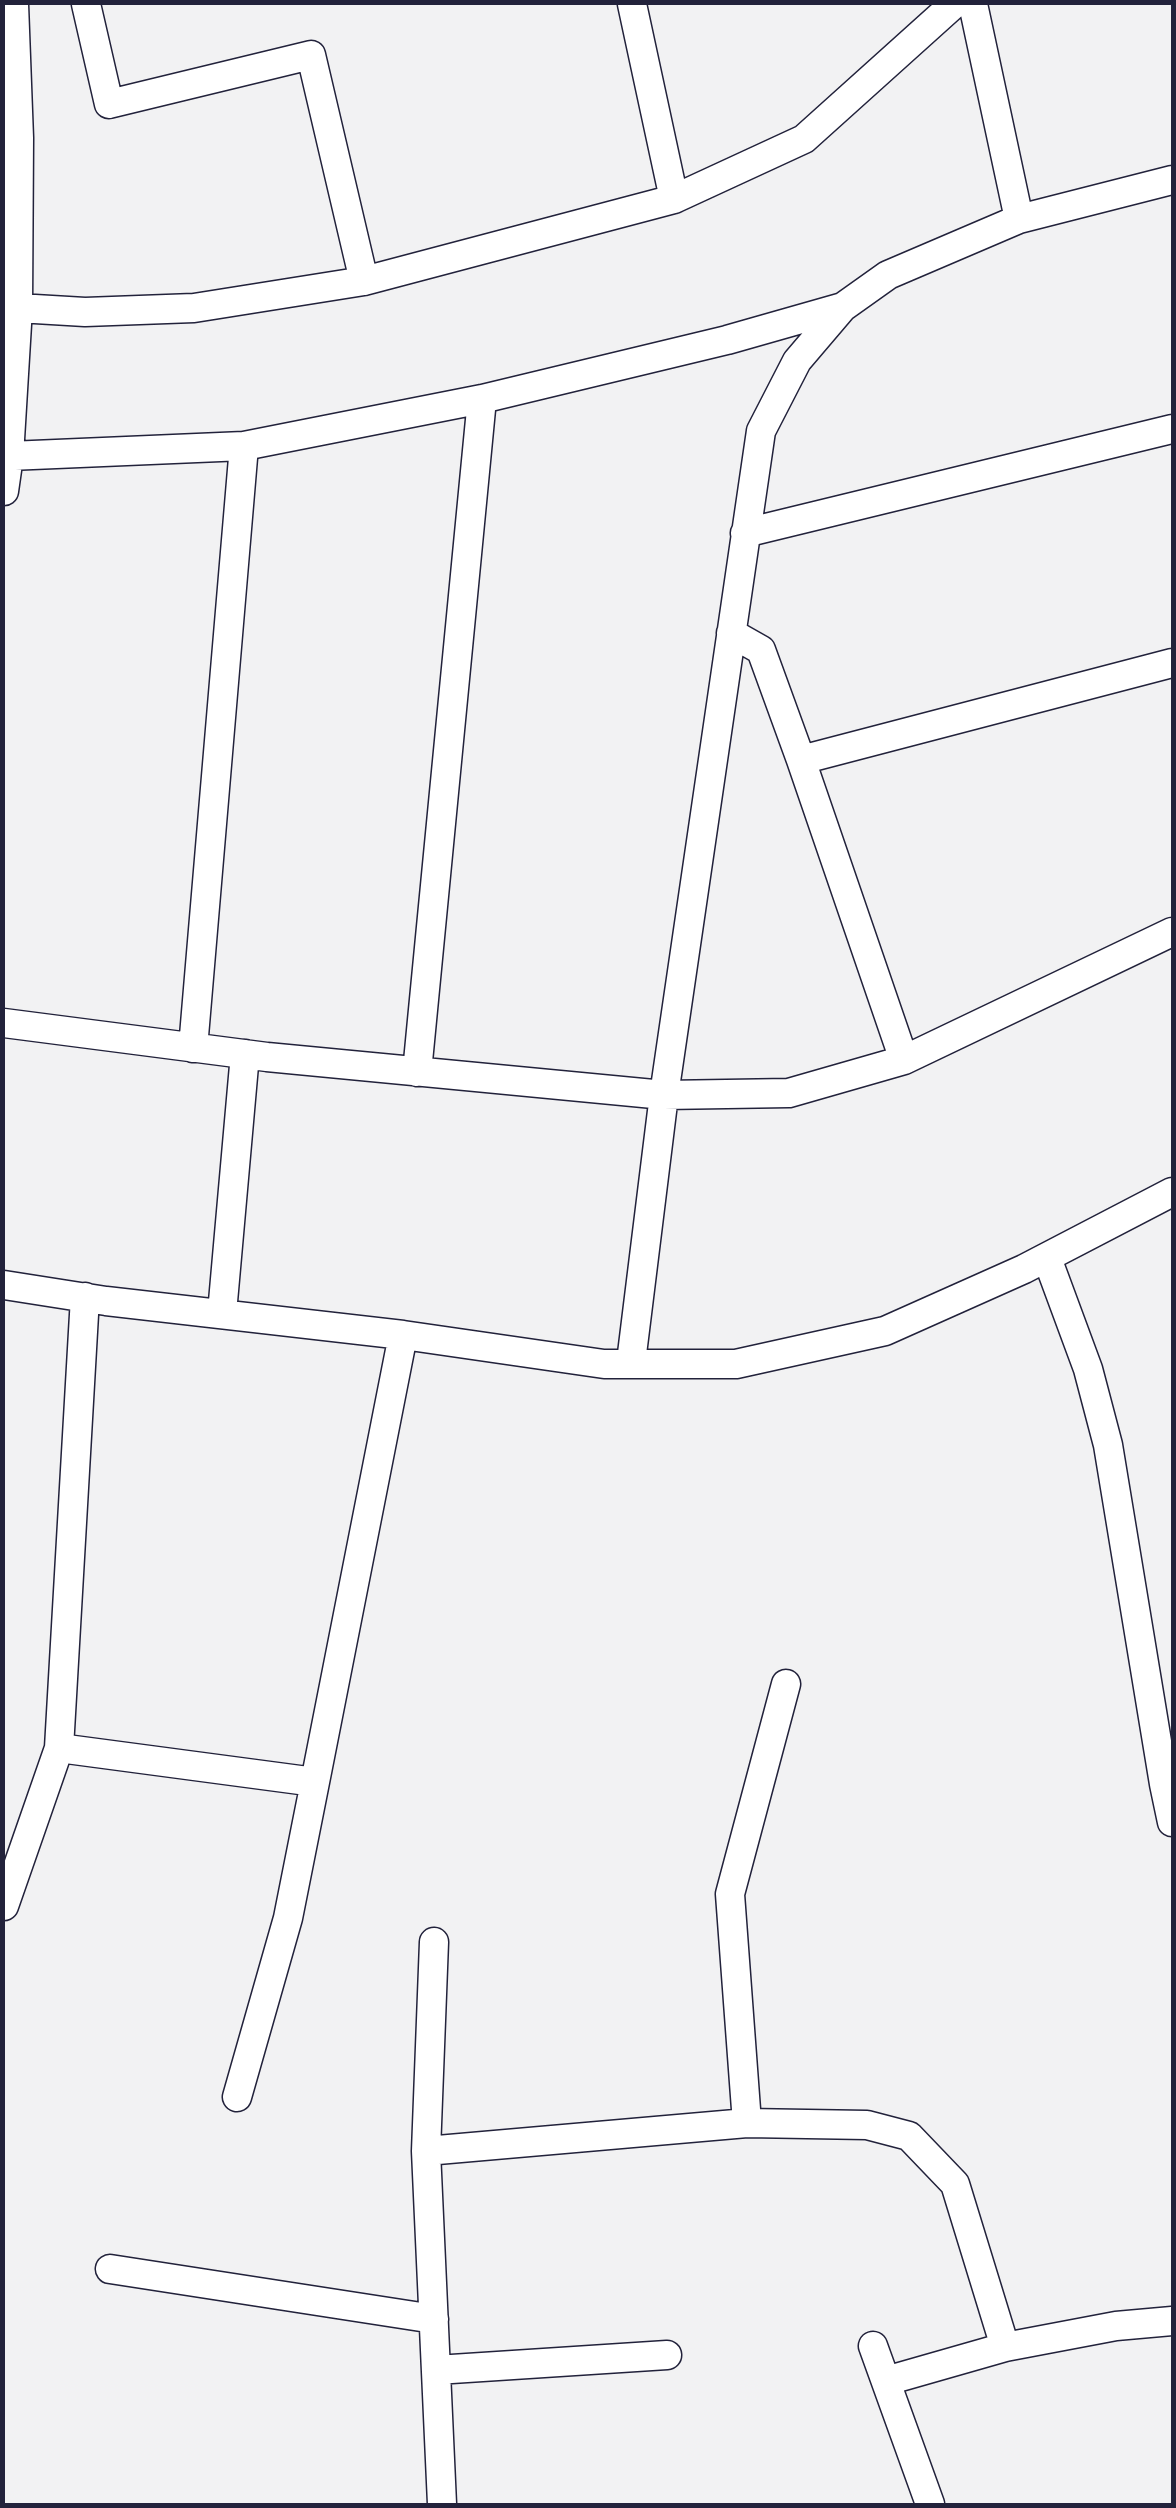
<!DOCTYPE html>
<html>
<head>
<meta charset="utf-8">
<style>
	body { margin:0 }
	#map { position:relative; width:1176px; height:2508px; overflow:hidden; background:#f2f2f3; font-family:"Architects Daughter",sans-serif }
	canvas { display:block }
	.frame { position:absolute; inset:0; border:5px solid #22223b; pointer-events:none }
</style>
</head>
<body>
<div id="map">
<canvas width="1176" height="2508"></canvas>
<div class="frame"></div>
</div>
<script>
const ctx = document.querySelector('canvas').getContext('2d');
ctx.lineJoin = 'round';
const poly = rows => new Path2D(rows.map(r => 'M' + r).join(''));
function strokePath(path, color, width, dash) { ctx.strokeStyle = color; ctx.lineWidth = width; ctx.lineCap = dash ? 'butt' : 'round'; ctx.setLineDash(dash || []); ctx.stroke(path); }
const minor = poly([
	[86,4,109,104,311,55,364,281],
	[632,4,674,199],
	[973,4,1019,219],
	[18,308,85,312,194,308,364,281,674,199,804,139,954,4],
	[9,456,244,446,482,399,727,340,843,307],
	[4,491,9,456,18,308,19,138,14,4],
	[745,533,1172,429],
	[731,633,761,650,801,760,1172,663],
	[801,760,904,1060],
	[4,1023,267,1057,664,1095,789,1093,904,1060,1172,932],
	[193,1048,244,446],
	[417,1072,482,399],
	[1047,1258,1088,1369,1108,1445,1164,1784,1172,1822],
	[4,1285,106,1301,403,1335,604,1364,736,1364,885,1331,1024,1269,1172,1192],
	[222,1313,245,1054],
	[631,1362,664,1095,761,431,797,361,843,307,888,275,1019,219,1172,180],
	[59,1748,85,1297],
	[4,1906,59,1748,315,1782,403,1335],
	[434,1942,426,2151,442,2504],
	[237,2097,288,1918,315,1782],
	[747,2123,730,1894,786,1684],
	[426,2151,747,2123,867,2125,909,2136,955,2184,1005,2347],
	[110,2269,434,2319],
	[873,2346,930,2504],
	[436,2370,667,2355],
	[886,2381,1005,2347,1116,2326,1172,2321]
]);
strokePath(minor, '#22223b', 31);
strokePath(minor, '#fff', 28);
</script>
</body>
</html>
